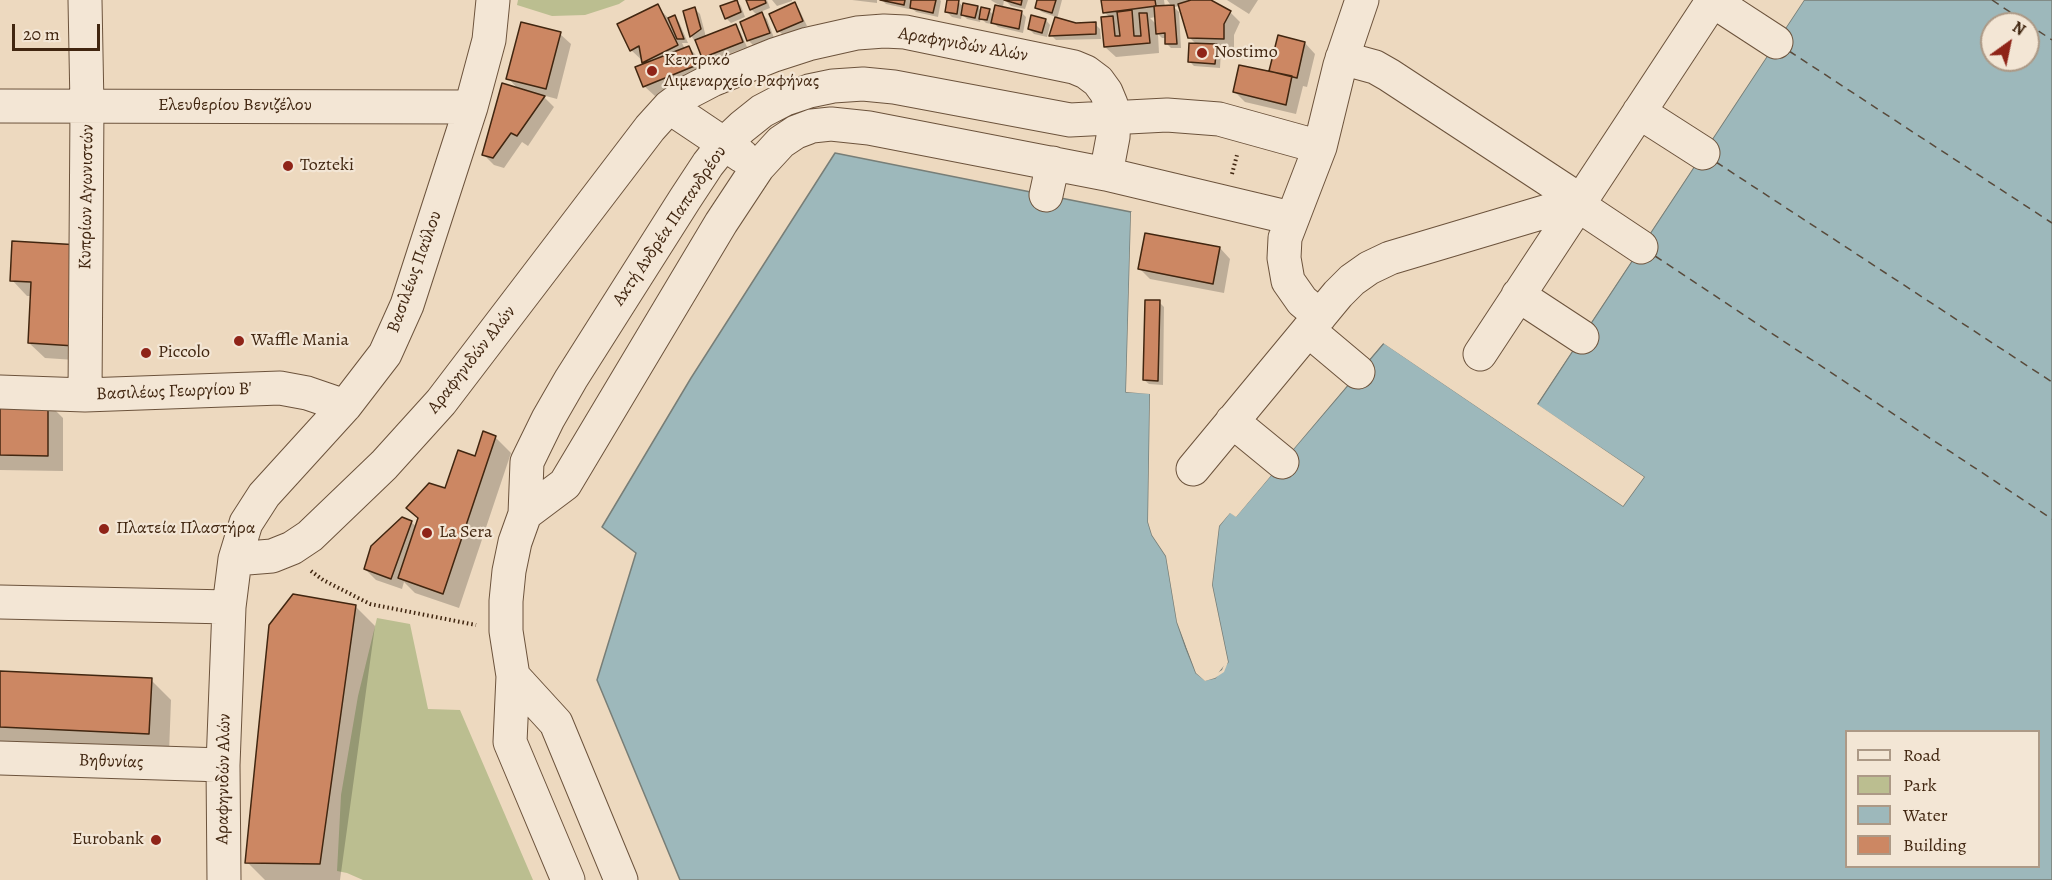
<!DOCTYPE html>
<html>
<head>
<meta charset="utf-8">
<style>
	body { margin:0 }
	#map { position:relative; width:2052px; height:880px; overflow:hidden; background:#edd9bf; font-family:Alegreya,serif }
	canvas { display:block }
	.legend { position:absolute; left:1845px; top:730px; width:195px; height:138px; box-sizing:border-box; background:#f3e6d5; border:2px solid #ac9986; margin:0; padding:8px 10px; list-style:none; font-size:18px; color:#412610 }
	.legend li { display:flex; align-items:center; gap:12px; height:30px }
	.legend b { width:30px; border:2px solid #ac9986 }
	.north { position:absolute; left:1980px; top:12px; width:60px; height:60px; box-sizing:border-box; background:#f3e6d5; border:2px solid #ac9986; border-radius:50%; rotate:33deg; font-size:16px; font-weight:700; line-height:24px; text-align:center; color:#412610 }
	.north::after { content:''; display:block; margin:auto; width:21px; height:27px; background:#8f2418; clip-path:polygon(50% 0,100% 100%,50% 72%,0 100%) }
	.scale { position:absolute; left:12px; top:24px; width:88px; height:27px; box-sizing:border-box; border:3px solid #412610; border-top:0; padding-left:8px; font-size:18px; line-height:21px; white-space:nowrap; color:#412610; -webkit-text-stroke:4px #f3e6d5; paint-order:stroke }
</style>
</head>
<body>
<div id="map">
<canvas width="2052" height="880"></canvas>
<ul class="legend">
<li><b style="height:8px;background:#f3e6d5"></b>Road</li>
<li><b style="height:16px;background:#bbbe90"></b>Park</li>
<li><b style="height:16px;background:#9db8bb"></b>Water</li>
<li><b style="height:16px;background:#cc8763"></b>Building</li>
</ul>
<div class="north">N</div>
<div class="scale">20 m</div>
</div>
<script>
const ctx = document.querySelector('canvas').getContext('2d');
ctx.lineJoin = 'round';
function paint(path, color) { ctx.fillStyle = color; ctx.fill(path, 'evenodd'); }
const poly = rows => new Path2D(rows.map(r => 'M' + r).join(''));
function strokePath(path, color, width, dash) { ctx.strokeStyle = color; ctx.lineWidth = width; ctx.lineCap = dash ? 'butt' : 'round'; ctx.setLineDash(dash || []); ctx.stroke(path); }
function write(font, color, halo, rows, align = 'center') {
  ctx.font = font + ' Alegreya,serif'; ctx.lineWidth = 4.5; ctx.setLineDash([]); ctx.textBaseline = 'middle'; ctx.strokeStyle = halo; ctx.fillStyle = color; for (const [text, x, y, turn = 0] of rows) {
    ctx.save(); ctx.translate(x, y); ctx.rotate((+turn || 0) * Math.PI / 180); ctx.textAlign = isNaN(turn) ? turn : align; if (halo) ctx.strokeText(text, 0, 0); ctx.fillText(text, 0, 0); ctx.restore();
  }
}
const green = poly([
	[518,0,625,0,619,4,585,15,552,16,517,5],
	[377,618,410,624,428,709,460,710,533,880,363,880,347,873,337,871,341,795,358,696]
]);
const water = poly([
	[1804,0,2052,0,2052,880,680,880,597,680,636,553,602,527,691,378,835,153,1131,212,1126,392,1150,393,1148,522,1152,535,1166,556,1177,622,1186,648,1196,673,1205,680,1215,678,1228,662,1212,585,1219,526,1230,512,1236,516,1384,343,1623,506,1644,477,1537,405,1804,0],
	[1992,24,2028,24,2028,60,1992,60,1992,24],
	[1846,732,2038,732,2038,866,1846,866,1846,732]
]);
const pier = poly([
	[1800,0,1804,0,1537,404,1644,477,1623,506,1383,343,1236,517,1230,513,1219,526,1212,585,1228,662,1224,672,1215,678,1205,681,1196,673,1177,622,1166,556,1152,535,1148,522,1150,394,1126,392,1131,212,1133,212,1129,389,1150,390,1153,392,1151,522,1155,534,1169,555,1180,621,1198,671,1206,677,1214,675,1222,670,1225,662,1209,585,1216,524,1229,510,1235,512,1382,340,1622,502,1640,478,1535,407,1534,404]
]);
const shadow = poly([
	[748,0,767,0,770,8,760,12,767,19,774,38,753,45,748,40,758,16,751,9],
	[772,0,792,0,792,1,777,6],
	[852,0,877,0,877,3],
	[882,0,940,0,941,1,938,17,916,12,910,6,909,9,886,4],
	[991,0,1004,0,1003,7,992,1],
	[1005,0,1028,0,1025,9,1011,6],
	[1039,0,1062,0,1057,19,1076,24,1095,24,1100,29,1101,39,1056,40,1051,35,1056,17,1042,12,1037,7],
	[1103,0,1164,0,1165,7,1172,7,1167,0,1208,0,1230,12,1240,22,1234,35,1234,49,1219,49,1221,51,1220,68,1194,66,1189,61,1197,45,1189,37,1180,6,1174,7,1179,12,1181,48,1171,48,1166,43,1166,38,1162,38,1158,34,1159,53,1116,57,1105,47,1111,18,1104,12],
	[1156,17,1157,25,1150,18],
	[1227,0,1258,0,1249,14],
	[736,1,741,6,745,17,731,23,726,18],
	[958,2,964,7,978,7,982,12,989,10,994,16,1021,12,1026,17,1023,33,998,27,992,22,992,24,986,23,981,18,980,22,967,19,962,14,961,19,952,17,947,12],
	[795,4,799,9,807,26,784,36,779,31,771,15],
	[657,6,669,19,674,17,679,22,688,43,682,43,685,49,689,48,699,58,706,76,655,96,644,86,646,64,631,50],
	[695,9,700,14,706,37,735,26,740,31,747,47,708,62,692,37,685,12],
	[1046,20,1050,25,1047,37,1034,34,1029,29],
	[560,34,571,44,557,99,542,95,554,107,528,146,522,142,504,168,494,165,483,154,519,90,508,78],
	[1279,37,1305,43,1315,54,1307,87,1303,86,1296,114,1245,102,1235,92,1271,73],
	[14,243,90,361,45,358,29,343,32,296,27,296,12,280],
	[1220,248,1230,259,1224,293,1150,279,1140,269],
	[1159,302,1164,307,1163,385,1149,384,1144,380],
	[0,402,48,403,63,418,63,471,0,470],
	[495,437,511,453,459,608,415,593,404,582,402,589,376,580,365,569,411,522,417,527,446,490],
	[355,606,375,626,340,880,265,880,247,862],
	[0,672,151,680,171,700,169,753,0,745]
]);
const ferry = poly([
	[1992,0,2052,40],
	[1789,51,2052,223],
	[1716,162,2052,382],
	[1655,256,2052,519]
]);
const building = poly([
	[737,0,741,12,725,19,720,6,737,0],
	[746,0,765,0,766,3,750,10,746,0],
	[880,0,905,0,904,5,880,0],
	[911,0,936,0,933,13,910,8,911,0],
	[947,0,959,0,957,14,945,12,947,0],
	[1004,0,1022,0,1021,5,1004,0],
	[1037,0,1056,0,1052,13,1035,8,1037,0],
	[1101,0,1155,0,1156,6,1103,13,1101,0],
	[1191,0,1211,0,1231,11,1224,24,1224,39,1188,38,1178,4,1191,0],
	[795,2,803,21,777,32,769,14,795,2],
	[963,3,978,6,975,18,961,15,963,3],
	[658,4,678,45,642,63,639,46,630,51,617,24,658,4],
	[995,5,1022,11,1019,29,991,23,995,5],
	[1174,5,1177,44,1165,44,1165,33,1156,34,1154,6,1174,5],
	[695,7,701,29,690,37,683,11,695,7],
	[981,7,990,9,987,20,979,19,981,7],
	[1132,10,1134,36,1141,36,1139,13,1147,13,1150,43,1104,47,1101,17,1113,16,1115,36,1120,36,1117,12,1132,10],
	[762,12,770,33,747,41,740,22,762,12],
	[675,15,684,39,677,39,668,18,675,15],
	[1031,15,1046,19,1042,33,1028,29,1031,15],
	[1055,17,1076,23,1096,22,1096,34,1049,36,1055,17],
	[521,22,561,32,546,89,506,79,521,22],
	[736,24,743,42,702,58,695,40,736,24],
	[1278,35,1305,42,1297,78,1269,71,1278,35],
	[1189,43,1217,44,1215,64,1188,62,1189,43],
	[689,46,697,65,643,87,635,67,689,46],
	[1239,65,1292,76,1286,105,1233,92,1239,65],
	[502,83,545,96,517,136,511,133,493,158,482,155,502,83],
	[1145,233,1220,247,1213,284,1138,269,1145,233],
	[12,241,80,245,75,346,28,343,31,282,10,281,12,241],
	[1145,300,1160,300,1158,381,1143,380,1145,300],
	[0,400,48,401,48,456,0,455,0,400],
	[483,431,496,436,443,594,398,578,418,518,406,508,429,483,445,488,458,450,475,456,483,431],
	[402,517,412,521,391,579,364,569,371,546,402,517],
	[293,594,356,605,320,864,245,863,269,625,293,594],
	[0,671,152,678,149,734,0,727,0,671]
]);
const path = poly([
	[1232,174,1237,155],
	[311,571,323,580,370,604,476,625]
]);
const minor = poly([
	[1713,1,1776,42],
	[1342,58,1375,67,1389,75,1581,201],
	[0,106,471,107],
	[669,107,742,156],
	[1639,112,1703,153],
	[1046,195,1053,163],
	[1578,205,1641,247],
	[1518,295,1582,337],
	[1320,316,1302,301,1288,281,1284,258,1285,238,1320,147,1340,65,1362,0],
	[1308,330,1358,372],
	[1480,354,1713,0],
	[0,392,85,395,280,388,307,393,345,406],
	[85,395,87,106,85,0],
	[1232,421,1282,462],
	[1193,469,1338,294,1352,280,1369,268,1390,258,1581,201],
	[525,514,565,484,721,223,758,167,781,142,796,132,812,126,831,124,869,128,1106,174,1291,218],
	[235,559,272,556,292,548,310,536,384,465,441,402,650,128,669,107,689,92,712,80,774,55,808,44,857,33,884,31,905,32,1074,67,1086,72,1098,81,1106,92,1111,104,1114,119,1113,137,1106,174],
	[0,602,229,607],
	[513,676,556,723,621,880],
	[0,758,223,765],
	[224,880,223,765,229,607,235,559,246,523,264,495,345,406,385,354,407,305,471,107,489,40,493,0],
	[568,880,510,742,513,676,506,631,506,601,509,571,515,542,525,514,527,462,548,419,571,379,685,199,708,164,724,144,742,127,762,111,785,99,809,91,833,86,863,84,894,87,1070,120,1167,115,1219,119,1320,147]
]);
const markers = [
	[1202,53,6,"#8f2418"],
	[652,71,6,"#8f2418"],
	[288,166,6,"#8f2418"],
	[239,341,6,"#8f2418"],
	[146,353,6,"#8f2418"],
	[104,529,6,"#8f2418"],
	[427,533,6,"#8f2418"],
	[156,840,6,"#8f2418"]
];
const streetNames = [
	["Αραφηνιδών Αλών",963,45,10],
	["Ελευθερίου Βενιζέλου",235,106],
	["Κυπρίων Αγωνιστών",87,197,-89],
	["Ακτή Ανδρέα Παπανδρέου",670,226,-56],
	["Βασιλέως Παύλου",415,272,-70],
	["Αραφηνιδών Αλών",472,360,-52],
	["Βασιλέως Γεωργίου Β'",174,392,-2],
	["Βηθυνίας",111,762,2],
	["Αραφηνιδών Αλών",224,779,-89]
];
const poiNames = [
	["Nostimo",1214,53],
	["Κεντρικό",664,61],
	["Λιμεναρχείο Ραφήνας",664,82],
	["Tozteki",300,166],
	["Waffle Mania",251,341],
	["Piccolo",158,353],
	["Πλατεία Πλαστήρα",116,529],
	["La Sera",439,533],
	["Eurobank",144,840,"right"]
];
paint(green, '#bbbe90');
paint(water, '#9db8bb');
strokePath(water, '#787e77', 1.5);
paint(pier, '#edd9bf');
paint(shadow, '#0003');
strokePath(ferry, '#584a3b', 1.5, [8, 6]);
paint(building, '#cc8763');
strokePath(building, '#412610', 1.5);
strokePath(minor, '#6c533c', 35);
strokePath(path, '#412610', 4, [1.5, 3]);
strokePath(minor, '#f3e6d5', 33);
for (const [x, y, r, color] of markers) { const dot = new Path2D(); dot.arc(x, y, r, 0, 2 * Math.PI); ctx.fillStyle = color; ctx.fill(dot); strokePath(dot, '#f3e6d5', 2); }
write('18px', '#412610', '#f3e6d5', streetNames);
write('18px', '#412610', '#f3e6d5', poiNames, 'left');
</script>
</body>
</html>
